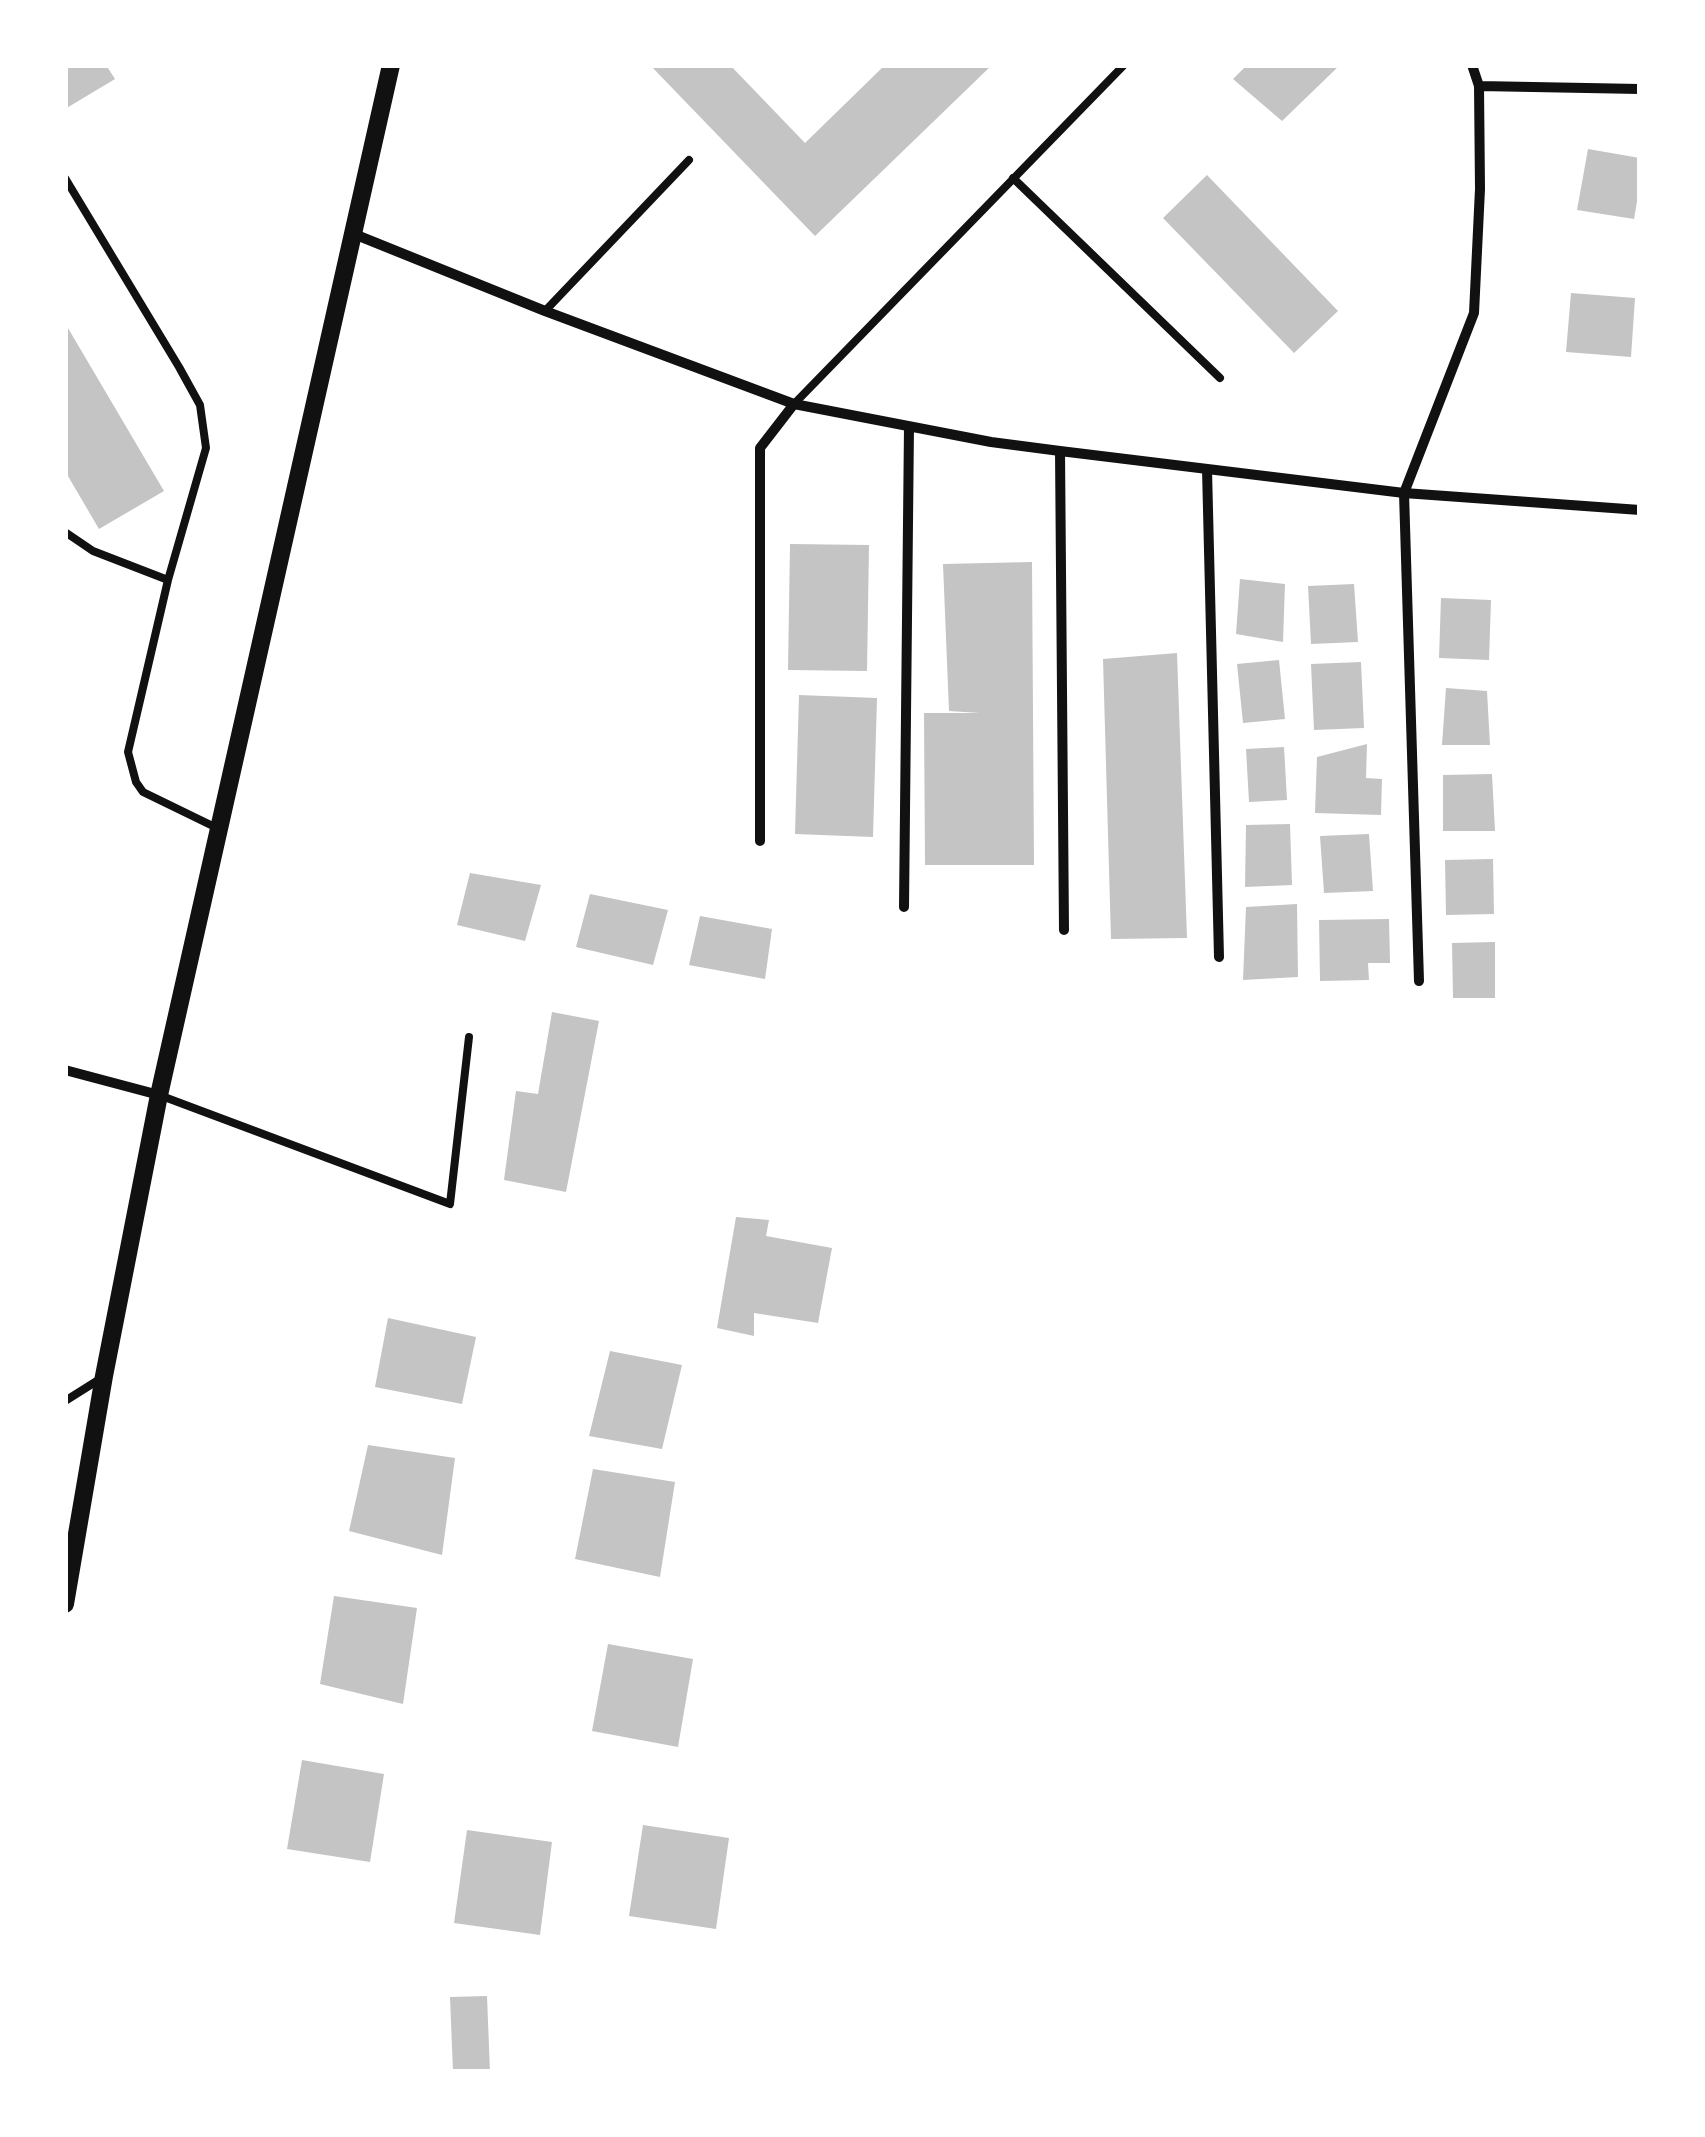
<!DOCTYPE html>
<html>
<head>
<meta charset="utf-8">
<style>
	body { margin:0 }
	#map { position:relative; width:1705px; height:2137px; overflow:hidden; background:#fff; font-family:"DM Sans",sans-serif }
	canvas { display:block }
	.frame { position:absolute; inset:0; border:68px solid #fff; pointer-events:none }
</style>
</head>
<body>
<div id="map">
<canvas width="1705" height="2137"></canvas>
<div class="frame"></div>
</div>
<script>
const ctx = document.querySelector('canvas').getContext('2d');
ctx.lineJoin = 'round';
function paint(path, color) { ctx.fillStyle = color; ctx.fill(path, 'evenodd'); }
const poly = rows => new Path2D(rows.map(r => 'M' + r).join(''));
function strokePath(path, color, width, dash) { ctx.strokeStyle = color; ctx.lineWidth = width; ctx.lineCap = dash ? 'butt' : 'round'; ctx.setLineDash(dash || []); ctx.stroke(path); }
const building = poly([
	[65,65,106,65,115,79,65,109],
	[650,65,730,65,805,143,885,65,992,65,815,236],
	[1247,65,1340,65,1282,121,1233,79],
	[1588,149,1640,158,1640,184,1634,219,1577,210],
	[1207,175,1338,311,1294,353,1163,218],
	[1571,293,1635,298,1631,357,1566,352],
	[65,323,164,491,99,529,65,471],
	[790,544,869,545,867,671,788,670],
	[1032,562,1034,865,925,865,924,713,980,713,949,711,943,564],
	[1240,579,1285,584,1283,642,1236,634],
	[1354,584,1358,642,1311,644,1308,586],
	[1441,598,1491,600,1489,660,1439,658],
	[1177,653,1187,938,1111,939,1103,659],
	[1279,660,1285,719,1243,723,1237,664],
	[1361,662,1364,728,1314,730,1311,664],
	[1446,688,1487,691,1490,745,1442,745],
	[799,695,877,698,873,837,795,834],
	[1367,744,1366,778,1382,779,1381,815,1315,813,1317,757],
	[1284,747,1287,800,1249,802,1246,749],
	[1492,774,1495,831,1443,831,1443,775],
	[1290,824,1292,885,1245,887,1246,825],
	[1369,834,1373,891,1324,893,1320,836],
	[1493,859,1494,914,1446,915,1445,860],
	[470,873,541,885,525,941,457,925],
	[590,894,668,910,653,965,576,947],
	[1297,904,1298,977,1243,980,1246,907],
	[700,916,772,929,765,979,689,965],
	[1389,919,1390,963,1368,963,1369,980,1320,981,1319,920],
	[1495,942,1495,998,1453,998,1452,943],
	[552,1012,599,1021,566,1192,504,1180,516,1091,538,1094],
	[736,1217,769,1220,766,1236,832,1248,818,1323,754,1313,754,1336,717,1328],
	[388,1318,476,1337,462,1404,375,1387],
	[610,1351,682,1365,662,1449,589,1436],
	[368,1445,455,1458,442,1555,349,1531],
	[593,1469,675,1482,660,1577,575,1559],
	[334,1596,417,1608,403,1704,320,1684],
	[608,1644,693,1659,678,1747,592,1731],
	[302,1760,384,1774,370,1862,287,1849],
	[643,1825,729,1838,716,1929,629,1916],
	[467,1830,552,1842,540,1935,454,1923],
	[487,1996,490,2072,453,2072,450,1997]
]);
const service = poly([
	[65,178,179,367,200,405,206,448,168,580,128,752,136,782,143,792,219,829],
	[1013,178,1220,378],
	[545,311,689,160],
	[794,404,1124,65],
	[65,532,93,551,168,580],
	[159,1095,450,1204,469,1037],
	[65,1401,100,1379]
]);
const minor = poly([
	[1479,86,1640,89],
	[354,234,545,311,794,404,991,442,1060,451,1404,493,1640,510],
	[1060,451,1064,930],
	[1207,469,1219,957],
	[760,841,760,448,794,404],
	[904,907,909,426],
	[1419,981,1404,493,1474,313,1480,189,1479,86,1472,65],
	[65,1070,159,1095]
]);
const tertiary = poly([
	[65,1604,104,1376,159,1095,391,65]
]);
paint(building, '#c4c4c4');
strokePath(service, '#111', 8);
strokePath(minor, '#111', 10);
strokePath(tertiary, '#111', 18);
</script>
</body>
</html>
